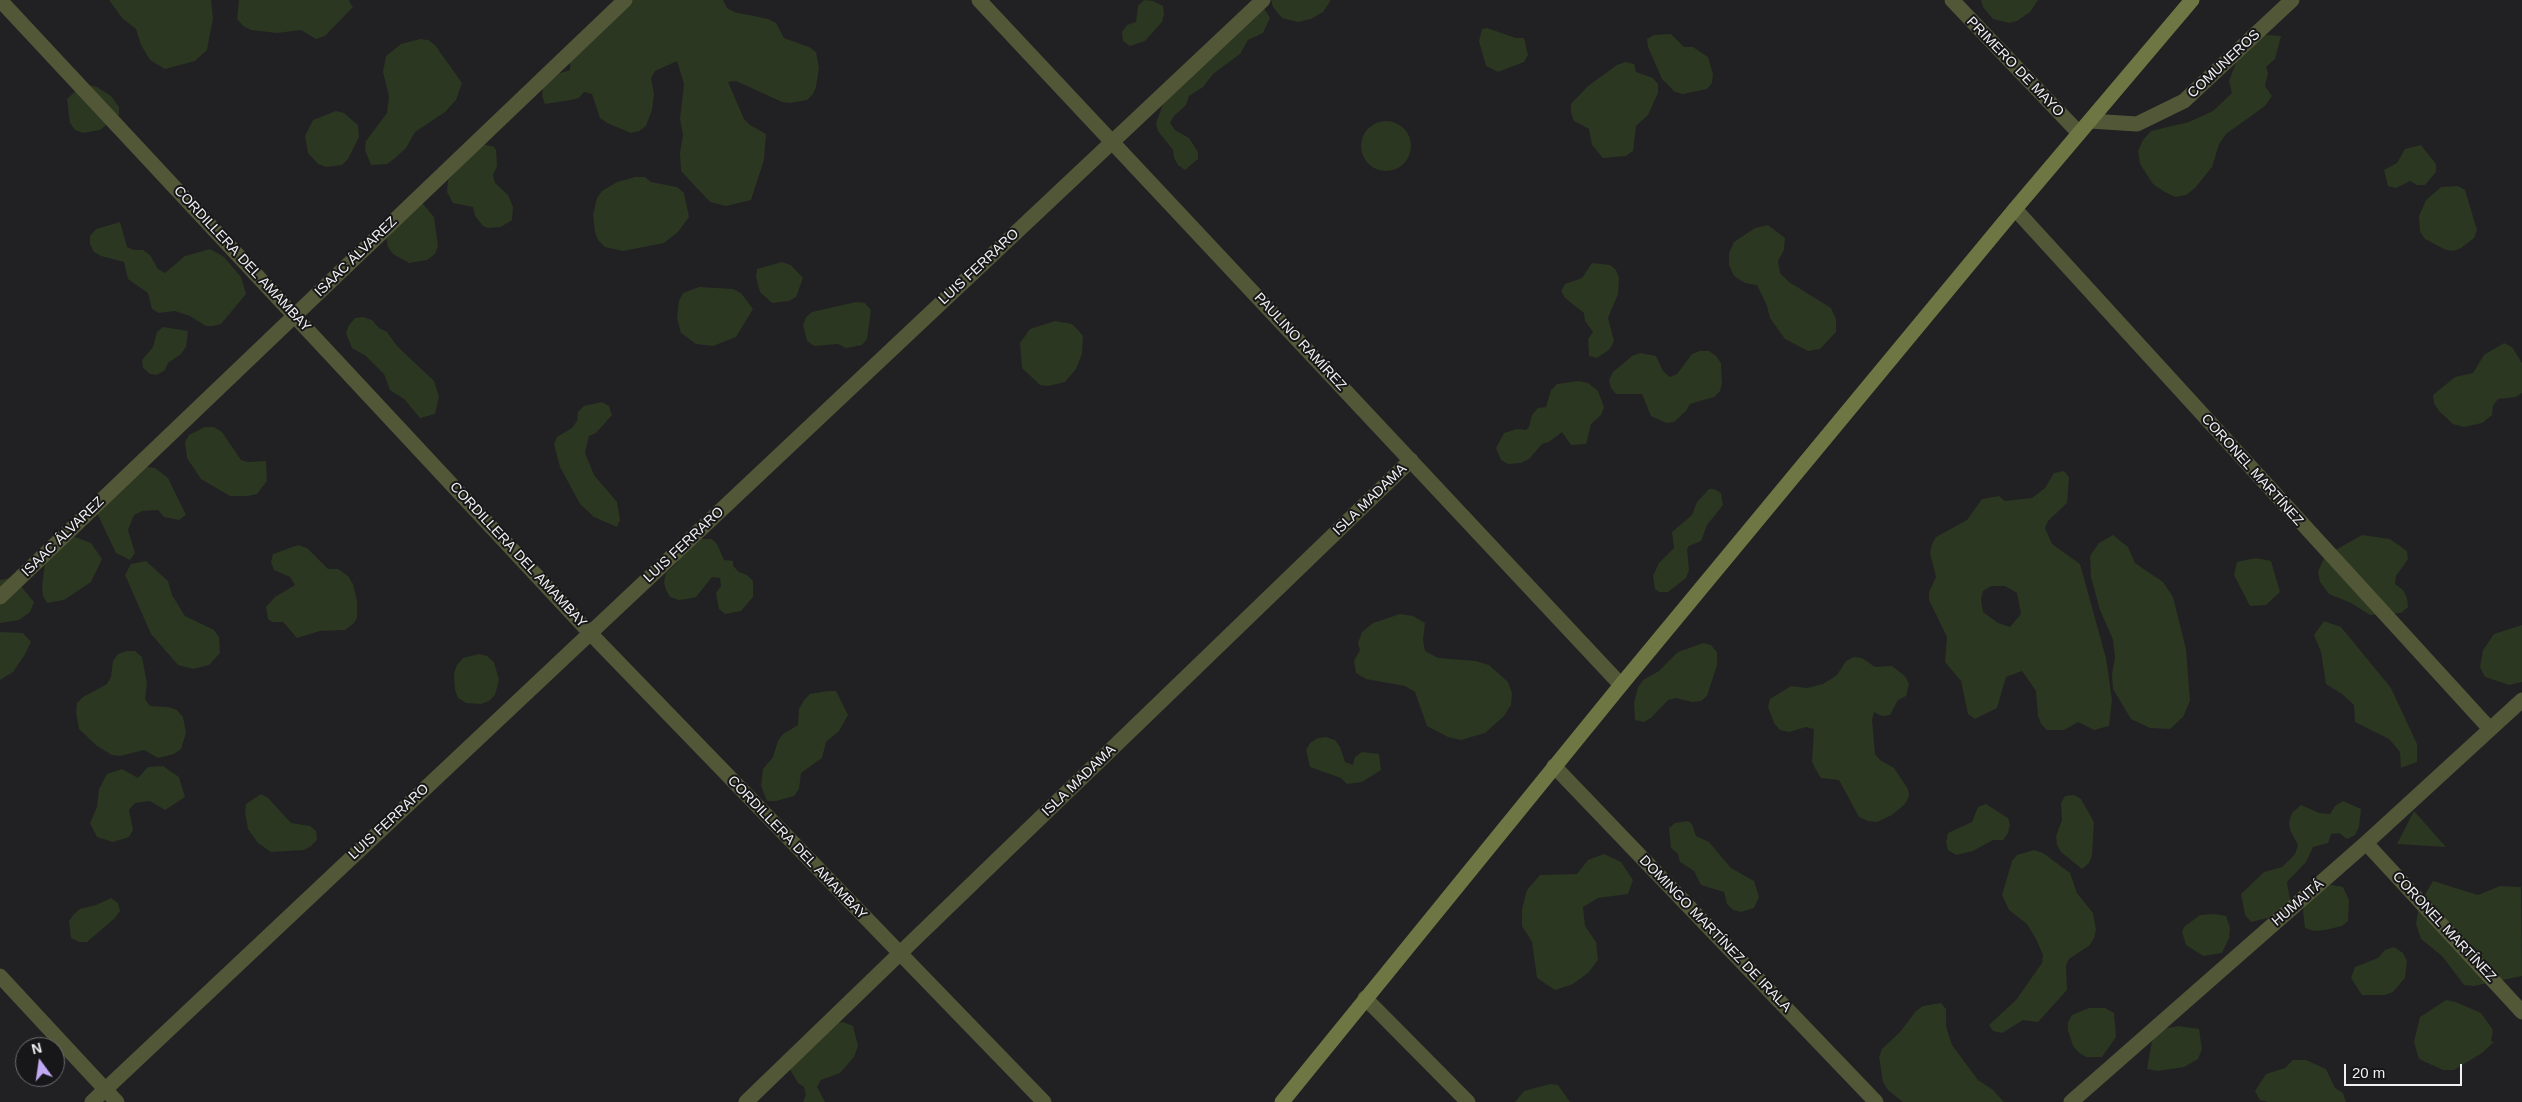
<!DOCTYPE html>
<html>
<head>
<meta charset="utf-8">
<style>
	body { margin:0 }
	#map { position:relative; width:2522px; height:1102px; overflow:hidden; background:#212023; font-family:Helvetica,sans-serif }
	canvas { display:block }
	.north { position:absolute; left:15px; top:1037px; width:50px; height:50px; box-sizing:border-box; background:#171719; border:1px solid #6e6e70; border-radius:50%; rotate:346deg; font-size:14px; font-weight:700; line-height:20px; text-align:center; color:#f0f0f2 }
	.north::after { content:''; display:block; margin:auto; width:18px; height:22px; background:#c1a8f3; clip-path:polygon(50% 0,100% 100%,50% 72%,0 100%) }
	.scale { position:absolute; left:2344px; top:1064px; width:118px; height:22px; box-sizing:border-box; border:2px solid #f0f0f2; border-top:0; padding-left:6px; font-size:15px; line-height:18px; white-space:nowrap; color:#f0f0f2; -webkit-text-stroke:4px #171719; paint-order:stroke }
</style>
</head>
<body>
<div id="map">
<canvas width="2522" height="1102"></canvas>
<div class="north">N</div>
<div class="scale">20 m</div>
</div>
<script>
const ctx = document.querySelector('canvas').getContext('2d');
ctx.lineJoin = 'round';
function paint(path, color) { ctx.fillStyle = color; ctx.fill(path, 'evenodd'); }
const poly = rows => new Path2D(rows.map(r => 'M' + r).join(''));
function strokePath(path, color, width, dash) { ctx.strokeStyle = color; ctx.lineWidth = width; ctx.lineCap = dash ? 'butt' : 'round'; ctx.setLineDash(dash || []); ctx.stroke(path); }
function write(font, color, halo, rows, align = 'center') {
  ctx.font = font + ' Helvetica,sans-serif'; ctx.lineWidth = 4; ctx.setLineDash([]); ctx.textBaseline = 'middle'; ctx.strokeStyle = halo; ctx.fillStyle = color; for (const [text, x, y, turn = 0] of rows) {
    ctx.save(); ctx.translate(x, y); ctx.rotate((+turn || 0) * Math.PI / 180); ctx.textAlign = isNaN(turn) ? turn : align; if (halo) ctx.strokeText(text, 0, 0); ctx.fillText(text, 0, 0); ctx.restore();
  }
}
const green = poly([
	[109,0,211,0,213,18,207,50,195,61,165,69,150,60,141,45,136,29,123,19],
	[239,0,350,0,349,1,353,7,325,36,316,39,301,30,277,33,251,30,243,26,237,19],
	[625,0,723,0,727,8,734,12,768,19,776,23,784,38,809,47,816,52,819,68,816,87,813,94,807,100,790,103,782,102,736,81,728,82,744,119,750,125,766,134,764,160,751,200,726,206,710,202,681,171,680,153,683,135,680,119,684,84,677,61,655,71,651,78,654,94,652,110,646,126,639,131,631,133,607,123,600,118,592,94,584,92,579,98,571,100,545,104,542,96,543,87,554,75,570,70,571,53],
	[1144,0,1153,1,1163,6,1164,14,1162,22,1145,41,1130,46,1123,41,1122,32,1127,25,1136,22,1138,6],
	[1271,0,1331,0,1323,12,1311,19,1298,22,1282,18,1273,7],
	[1981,0,2038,0,2030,12,2017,21,2009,23,1993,19,1983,7],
	[1262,5,1270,18,1263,33,1248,40,1240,54,1213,74,1203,87,1189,96,1186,105,1174,116,1170,123,1175,130,1189,138,1198,152,1198,159,1185,170,1178,165,1174,158,1173,150,1158,131,1156,123,1170,85],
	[1487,28,1516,38,1524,38,1528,55,1524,62,1498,72,1486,66,1479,41,1482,29],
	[1671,34,1684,47,1693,47,1708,57,1713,74,1712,83,1707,89,1683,94,1675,92,1662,79,1648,47,1647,39,1654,35],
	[2268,35,2281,36,2275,59,2266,67,2268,73,2265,86,2272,96,2265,106,2226,134,2219,144,2212,167,2195,188,2186,195,2175,197,2163,191,2153,184,2140,164,2138,151,2143,140,2151,131,2189,122,2213,111,2232,93,2229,81,2238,58,2256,38],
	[420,39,428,40,435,45,462,83,456,100,445,112,415,132,406,148,394,159,387,164,371,165,365,150,366,141,387,113,389,96,383,72,386,56,401,44],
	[1625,62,1634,64,1636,72,1653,78,1658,84,1658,93,1648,115,1636,126,1633,151,1626,156,1603,158,1592,145,1589,129,1574,121,1571,113,1571,104,1588,86,1617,65],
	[89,85,97,87,111,96,119,107,119,115,100,130,83,133,75,130,70,123,67,99,80,87],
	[336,111,344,113,358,125,359,137,348,159,342,165,326,167,318,164,308,153,305,136,313,120],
	'1361 146a25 25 0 1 1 50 0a25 25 0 1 1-50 0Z',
	[483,144,494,147,496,150,497,166,493,175,495,183,508,195,513,207,512,220,501,227,488,228,483,226,475,216,473,207,453,203,447,192,448,180],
	[2421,145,2436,164,2436,172,2425,185,2417,185,2410,181,2396,188,2388,186,2384,170,2397,163,2405,149],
	[635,177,645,177,651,182,677,187,684,193,689,217,678,232,664,243,623,251,605,247,598,240,595,232,593,215,597,198,602,191,617,182],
	[2458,186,2465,190,2477,230,2474,238,2461,248,2454,251,2446,250,2425,239,2420,232,2419,216,2426,200,2441,187],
	[415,201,423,204,434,217,438,246,435,254,427,260,409,263,393,254,388,247,385,231],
	[120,222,127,247,134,250,143,250,150,255,158,269,165,273,185,256,210,249,224,257,241,277,246,294,221,324,213,326,206,326,190,316,175,311,159,313,152,309,148,293,128,279,124,262,101,256,94,252,90,244,90,236,96,229],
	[1768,225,1785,238,1784,250,1778,261,1780,273,1789,282,1831,308,1836,319,1836,332,1820,349,1808,351,1785,339,1770,318,1767,306,1757,285,1745,283,1734,276,1729,265,1729,253,1734,242,1755,228],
	[782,262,791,265,803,278,796,297,789,301,772,303,760,292,756,277,757,269],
	[1592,263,1610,265,1616,270,1619,278,1618,294,1608,318,1614,341,1610,349,1597,358,1589,356,1588,339,1593,332,1585,321,1584,313,1565,298,1561,291,1565,284,1582,278],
	[699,287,733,289,741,293,753,309,736,337,713,346,696,344,681,333,677,318,679,301,683,293],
	[856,302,865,303,871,310,867,339,862,345,846,348,838,344,814,346,807,341,803,325,806,317,812,312],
	[363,317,372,320,379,328,387,332,397,346,434,381,439,397,435,414,420,418,404,399,390,390,384,374,366,356,352,348,346,333,349,325,355,318],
	[1055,321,1072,324,1078,330,1083,336,1082,354,1076,369,1065,382,1048,386,1040,385,1022,368,1020,343,1030,329],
	[163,327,188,331,186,347,181,354,168,363,165,370,157,375,150,374,143,368,142,360,153,347,157,332],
	[2504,343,2512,347,2522,363,2522,393,2516,397,2498,399,2493,406,2492,415,2482,423,2464,427,2453,424,2439,411,2434,403,2433,395,2455,377,2473,373,2484,355],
	[1700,351,1709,351,1716,356,1721,363,1722,384,1720,391,1714,397,1690,404,1686,411,1674,422,1666,423,1651,416,1642,394,1616,394,1611,388,1609,380,1613,372,1632,356,1640,353,1656,356,1663,371,1670,377,1677,374,1692,354],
	[1579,381,1588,383,1598,391,1604,407,1601,415,1591,424,1586,444,1571,445,1562,432,1549,442,1542,444,1529,459,1521,463,1508,464,1501,460,1496,448,1504,433,1517,429,1526,430,1529,427,1532,415,1538,408,1546,407,1551,390,1557,384],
	[602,402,609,406,612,415,596,433,589,436,585,453,594,475,617,502,620,520,617,527,594,517,580,504,560,467,554,444,557,437,572,428,577,421,578,412,584,406],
	[205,427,214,427,222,432,241,460,248,462,266,461,267,481,257,494,248,496,230,496,201,479,187,458,185,442,189,435],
	[147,467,155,468,168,478,186,515,179,520,164,517,158,510,142,511,134,515,128,530,135,553,130,560,116,553,94,507,139,469],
	[2064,471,2069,477,2067,503,2048,521,2045,528,2052,544,2080,564,2106,658,2112,700,2109,726,2094,730,2078,722,2064,730,2047,730,2041,724,2038,716,2036,691,2022,671,2006,677,1997,708,1975,719,1968,714,1961,681,1945,662,1947,637,1929,600,1929,592,1936,577,1930,553,1932,544,1936,537,1967,520,1982,499,1999,496,2005,501,2032,498,2045,488,2054,473],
	[1991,586,2005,586,2017,593,2021,614,2010,627,1998,623,1983,612,1981,599,1983,591],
	[1709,489,1714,489,1721,493,1723,505,1707,525,1701,541,1689,546,1687,549,1689,570,1686,578,1668,592,1659,592,1655,589,1653,576,1659,563,1674,548,1672,532,1692,515,1697,502],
	[2113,535,2128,547,2135,563,2163,582,2173,597,2186,649,2190,701,2183,717,2170,729,2150,728,2131,719,2113,689,2112,674,2115,657,2113,640,2100,610,2091,577,2090,556,2099,543],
	[2362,535,2390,539,2407,551,2408,559,2396,576,2395,584,2403,590,2407,598,2408,607,2401,613,2370,615,2351,603,2329,594,2320,582,2318,572,2325,556],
	[75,537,91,543,102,559,91,582,64,600,47,603,43,596,42,587,45,562,67,538],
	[702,539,712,539,717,544,724,560,733,561,733,566,739,572,747,575,753,581,753,597,741,611,725,614,719,609,716,593,721,586,720,578,712,577,696,597,687,599,679,600,670,597,666,590,664,582,666,573,678,562,680,554,694,542],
	[298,545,307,548,328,569,338,569,348,576,353,584,357,601,357,618,353,624,345,630,320,631,297,638,283,622,272,622,268,619,266,607,275,597,295,585,290,577,274,570,271,562,273,554],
	[2256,558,2271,561,2280,592,2266,605,2250,606,2234,575,2237,562],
	[146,561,168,581,172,595,185,616,214,630,219,637,220,653,209,665,193,669,178,665,151,634,125,575,131,564],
	[10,578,20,585,34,602,30,612,19,620,0,623,0,580],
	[1400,614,1413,616,1425,623,1423,640,1425,651,1438,658,1476,661,1489,665,1508,682,1512,693,1511,705,1504,716,1485,733,1461,740,1448,737,1427,726,1415,692,1405,686,1366,679,1356,673,1354,661,1360,650,1358,643,1362,632,1373,623],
	[2324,621,2341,627,2391,688,2417,744,2417,762,2401,768,2400,752,2389,739,2355,722,2354,705,2342,694,2326,684,2321,652,2314,635],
	[2522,625,2522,682,2509,685,2485,677,2480,667,2483,650,2494,634],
	[0,632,23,633,31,642,24,656,13,672,0,680],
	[1703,643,1711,645,1717,652,1717,665,1707,696,1701,701,1692,702,1676,698,1668,700,1651,718,1644,722,1635,720,1634,703,1638,687,1643,680,1659,671,1678,652],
	[126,651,135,651,142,657,147,683,145,699,150,706,168,707,177,710,183,717,186,733,181,749,174,754,158,758,144,750,120,756,112,755,97,746,79,729,76,712,77,703,83,697,107,684,111,677,113,661,118,654],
	[479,654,487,656,494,662,499,680,495,695,489,701,481,704,466,703,458,698,455,690,454,673,457,665,463,658],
	[1854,657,1862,658,1875,667,1892,666,1905,676,1909,684,1906,696,1898,700,1890,715,1882,716,1874,712,1872,720,1875,754,1880,760,1894,768,1908,789,1909,796,1905,804,1892,815,1877,822,1868,821,1859,817,1839,780,1821,778,1816,770,1812,762,1814,729,1806,727,1789,732,1780,730,1774,723,1768,707,1770,699,1791,686,1807,688,1823,684,1837,675,1846,661],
	[828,691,836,691,848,715,839,731,826,742,822,758,801,773,799,789,794,796,776,801,767,801,761,786,763,769,773,757,778,741,783,734,798,725,799,709,804,700,810,694],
	[1326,737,1335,740,1340,747,1345,762,1353,765,1355,757,1362,752,1379,754,1381,770,1362,782,1347,784,1341,778,1310,767,1306,750,1310,743,1318,738],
	[163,766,179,777,185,797,165,810,150,801,135,803,129,810,133,830,129,837,113,842,97,837,90,823,97,807,99,789,107,774,122,769,138,778,148,767],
	[261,794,268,798,291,823,310,826,316,831,317,840,311,846,304,850,271,852,258,843,248,829,245,813,246,804],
	[2074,795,2081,799,2094,822,2092,856,2089,863,2082,869,2061,852,2057,845,2056,836,2062,820,2061,803,2065,796],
	[2343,801,2361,809,2359,827,2355,835,2347,839,2339,833,2331,834,2328,843,2313,847,2306,862,2287,882,2290,900,2279,915,2251,922,2245,915,2241,894,2264,872,2282,867,2295,854,2298,845,2290,830,2289,822,2292,813,2301,805,2319,813,2330,814,2335,806],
	[1986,804,2008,818,2010,825,2008,833,2003,840,1993,840,1973,851,1956,855,1948,850,1946,842,1948,833,1972,822,1978,807],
	[2414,811,2446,847,2397,844],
	[1688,821,1692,824,1696,836,1709,842,1731,868,1754,881,1759,897,1754,908,1741,912,1733,910,1727,904,1724,892,1701,885,1694,871,1680,862,1678,854,1671,848,1669,828,1675,823],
	[2034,850,2043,853,2070,873,2077,893,2093,913,2096,930,2094,938,2090,945,2069,959,2066,966,2067,990,2038,1022,2023,1020,2002,1033,1993,1031,1989,1025,2016,1000,2042,963,2043,955,2036,939,2027,924,2009,910,2002,895,2012,861,2017,855],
	[1604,854,1621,862,1633,880,1628,894,1598,898,1583,907,1585,926,1596,942,1598,960,1588,973,1573,984,1555,990,1537,978,1532,942,1522,926,1522,909,1527,890,1540,875,1577,874,1588,860],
	[2433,881,2478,895,2500,886,2521,887,2522,976,2474,986,2464,985,2442,956,2421,939,2416,924,2419,905],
	[2326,884,2343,887,2349,900,2348,921,2342,926,2325,930,2314,931,2305,928,2303,911,2305,903],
	[111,898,118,903,120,911,115,918,87,942,79,942,71,938,69,921,74,914,80,909,96,905],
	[2214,914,2226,916,2230,928,2229,938,2222,953,2203,956,2186,945,2182,932,2184,927,2200,915],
	[2394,947,2403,953,2407,961,2405,978,2393,992,2385,995,2362,995,2351,978,2355,967,2378,958,2385,950],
	[2446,1000,2456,1002,2481,1013,2493,1030,2491,1041,2494,1042,2482,1053,2454,1070,2443,1070,2419,1059,2414,1042,2420,1017],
	[1941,1003,1946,1009,1946,1026,1952,1045,1978,1080,1993,1090,2004,1102,1903,1102,1888,1090,1883,1082,1879,1057,1882,1049,1900,1032,1916,1011,1923,1006],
	[2089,1008,2105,1008,2114,1013,2116,1037,2102,1057,2086,1057,2078,1052,2073,1046,2068,1030,2068,1022,2072,1015],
	[843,1022,853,1026,858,1046,854,1057,840,1073,821,1080,817,1087,825,1102,803,1102,806,1095,804,1087,798,1083,788,1066,823,1025],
	[2179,1026,2199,1029,2202,1049,2198,1059,2184,1067,2158,1071,2147,1069,2152,1041,2161,1029],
	[2293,1060,2306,1060,2326,1069,2335,1088,2343,1093,2346,1102,2268,1102,2260,1100,2255,1091,2266,1074,2285,1068],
	[1550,1084,1558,1085,1570,1102,1515,1102,1524,1091]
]);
const street = poly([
	[0,0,590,633,1044,1102],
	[979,0,1621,685],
	[1952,0,2079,133],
	[2090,121,2137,124,2184,101,2292,0],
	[2015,209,2490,729],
	[0,597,625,0],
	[1554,766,1876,1102],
	[2366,843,2522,1012],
	[0,976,117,1102],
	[1365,998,1468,1102],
	[92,1102,1263,0],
	[746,1102,1411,460],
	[2071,1102,2366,843,2522,700]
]);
const secondary = poly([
	[1282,1102,1621,685,2015,209,2192,0]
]);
const streetNames = [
	["COMUNEROS",2224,64,-43],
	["PRIMERO DE MAYO",2015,67,46],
	["ISAAC ÁLVAREZ",356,257,-44],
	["CORDILLERA DEL AMAMBAY",242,259,47],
	["LUIS FERRARO",979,267,-43],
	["PAULINO RAMÍREZ",1300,342,47],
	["CORONEL MARTÍNEZ",2252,470,48],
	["ISLA MADAMA",1370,500,-44],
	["ISAAC ÁLVAREZ",63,537,-44],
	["LUIS FERRARO",684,545,-43],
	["CORDILLERA DEL AMAMBAY",518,555,47],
	["ISLA MADAMA",1079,781,-44],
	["LUIS FERRARO",389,822,-43],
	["CORDILLERA DEL AMAMBAY",797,848,46],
	["HUMAITÁ",2298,903,-41],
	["CORONEL MARTÍNEZ",2444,927,47],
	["DOMINGO MARTÍNEZ DE IRALA",1715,934,46]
];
paint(green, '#2b3721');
strokePath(street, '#525738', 15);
strokePath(secondary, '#6e7643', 15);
write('14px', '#f0f0f2', '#171719', streetNames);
</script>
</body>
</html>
